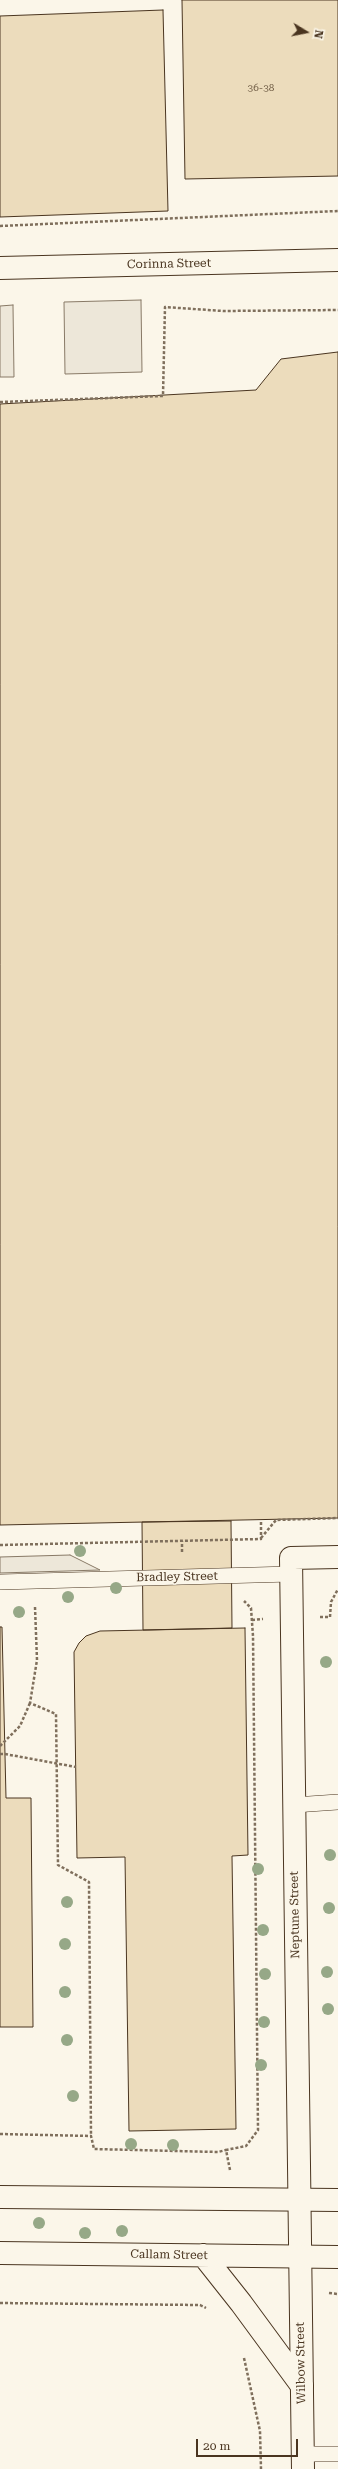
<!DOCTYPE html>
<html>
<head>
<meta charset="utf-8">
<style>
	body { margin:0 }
	#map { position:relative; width:338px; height:2469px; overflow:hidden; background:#fbf6e9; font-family:"Roboto Serif",serif }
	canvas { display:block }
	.north { position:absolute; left:286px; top:12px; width:40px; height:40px; -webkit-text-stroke:3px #fbf6e9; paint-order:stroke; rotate:100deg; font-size:11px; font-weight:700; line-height:16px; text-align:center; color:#4a3520 }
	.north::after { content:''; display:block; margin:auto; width:14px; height:18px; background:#4a3520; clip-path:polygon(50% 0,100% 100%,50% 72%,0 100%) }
	.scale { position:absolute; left:196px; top:2439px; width:102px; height:18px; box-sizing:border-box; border:2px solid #4a3520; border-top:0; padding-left:5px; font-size:12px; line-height:14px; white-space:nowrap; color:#4a3520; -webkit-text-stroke:3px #fbf6e9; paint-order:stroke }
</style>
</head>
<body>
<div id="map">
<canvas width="338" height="2469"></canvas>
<div class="north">N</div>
<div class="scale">20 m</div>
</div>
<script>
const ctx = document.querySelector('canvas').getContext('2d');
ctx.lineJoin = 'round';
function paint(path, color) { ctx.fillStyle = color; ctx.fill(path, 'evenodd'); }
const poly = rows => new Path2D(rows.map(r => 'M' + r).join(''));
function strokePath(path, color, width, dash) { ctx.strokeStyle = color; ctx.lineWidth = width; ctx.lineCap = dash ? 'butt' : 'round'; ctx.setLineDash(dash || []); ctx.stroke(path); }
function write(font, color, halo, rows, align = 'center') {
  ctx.font = font + ' "Roboto Serif",serif'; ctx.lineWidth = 3; ctx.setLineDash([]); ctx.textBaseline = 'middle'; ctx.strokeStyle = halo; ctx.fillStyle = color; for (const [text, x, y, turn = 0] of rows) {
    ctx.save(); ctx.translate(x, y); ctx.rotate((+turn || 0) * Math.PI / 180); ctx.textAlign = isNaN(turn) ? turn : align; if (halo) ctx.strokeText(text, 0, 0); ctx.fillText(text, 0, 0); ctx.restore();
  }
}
const parking = poly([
	[141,300,142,372,65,374,64,302,141,300],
	[13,305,14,377,0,377,0,306,13,305],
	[70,1555,100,1570,0,1573,0,1557,70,1555]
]);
const building = poly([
	[182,0,338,0,338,176,185,179,182,0],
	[163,10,168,211,0,217,0,16,163,10],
	[338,352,338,1518,0,1525,0,404,256,390,281,359,338,352],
	[231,1521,232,1628,143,1630,142,1522,231,1521],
	[0,1627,2,1627,6,1798,31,1798,33,2027,0,2027,0,1627],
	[245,1628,248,1855,232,1856,236,2129,129,2131,125,1857,77,1858,74,1652,79,1643,86,1636,100,1631,245,1628]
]);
const path = poly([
	[0,226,338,211],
	[0,402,163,396,165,307,223,311,338,310],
	[261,1538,276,1520,338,1518],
	[0,1545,261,1539,261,1520],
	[182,1552,182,1541],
	[35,1607,37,1660,30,1703,56,1714,58,1865,89,1882,91,2136],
	[320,1617,330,1617,331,1602,338,1589],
	[252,1620,263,1619],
	[0,1746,20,1726,30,1703],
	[0,1754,5,1754],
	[0,2134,91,2136,94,2149,218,2152,226,2150],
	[230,2170,226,2150,246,2146,258,2130,253,1636,251,1608,244,1601],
	[329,2293,338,2294],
	[0,2303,200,2305,206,2308],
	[244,2358,260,2431,261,2469]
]);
const lane = poly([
	[0,1582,291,1574],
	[294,1805,338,1802],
	[303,2454,338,2454]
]);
const street = poly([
	[0,268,338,260],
	[303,2469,291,1558,338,1557]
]);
const secondary = poly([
	[0,2197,338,2200],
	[0,2253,338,2257],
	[203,2255,241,2303,302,2386]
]);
const pathBridge = poly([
	[5,1754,76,1767]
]);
const trees = [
	[80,1551],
	[116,1588],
	[68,1597],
	[19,1612],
	[326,1662],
	[330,1855],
	[258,1869],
	[67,1902],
	[329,1908],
	[263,1930],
	[65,1944],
	[327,1972],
	[265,1974],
	[65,1992],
	[328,2009],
	[264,2022],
	[67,2040],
	[261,2065],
	[73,2096],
	[131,2144],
	[173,2145],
	[39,2223],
	[122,2231],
	[85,2233]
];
const numberNames = [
	["36-38",261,88]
];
const streetNames = [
	["Corinna Street",169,264,-1],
	["Bradley Street",177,1577,-1],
	["Neptune Street",295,1915,-91],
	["Callam Street",169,2255,1],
	["Wilbow Street",301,2363,-91]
];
paint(parking, '#ede7d9');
strokePath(parking, '#887966', 1);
paint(building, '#ecdcbc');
strokePath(building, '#4a3520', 1);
strokePath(lane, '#4a3520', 16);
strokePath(street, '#4a3520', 24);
strokePath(secondary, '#4a3520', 24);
strokePath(path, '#7f6f5c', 2.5, [3, 2]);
strokePath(lane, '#fbf6e9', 15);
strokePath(street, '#fbf6e9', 22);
strokePath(secondary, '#fbf6e9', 22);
strokePath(pathBridge, '#7f6f5c', 2.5, [3, 2]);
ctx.fillStyle = '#96a887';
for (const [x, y] of trees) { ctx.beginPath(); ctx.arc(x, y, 6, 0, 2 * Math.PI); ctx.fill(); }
write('10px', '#725f47', null, numberNames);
write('12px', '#4a3520', '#fbf6e9', streetNames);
</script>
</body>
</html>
